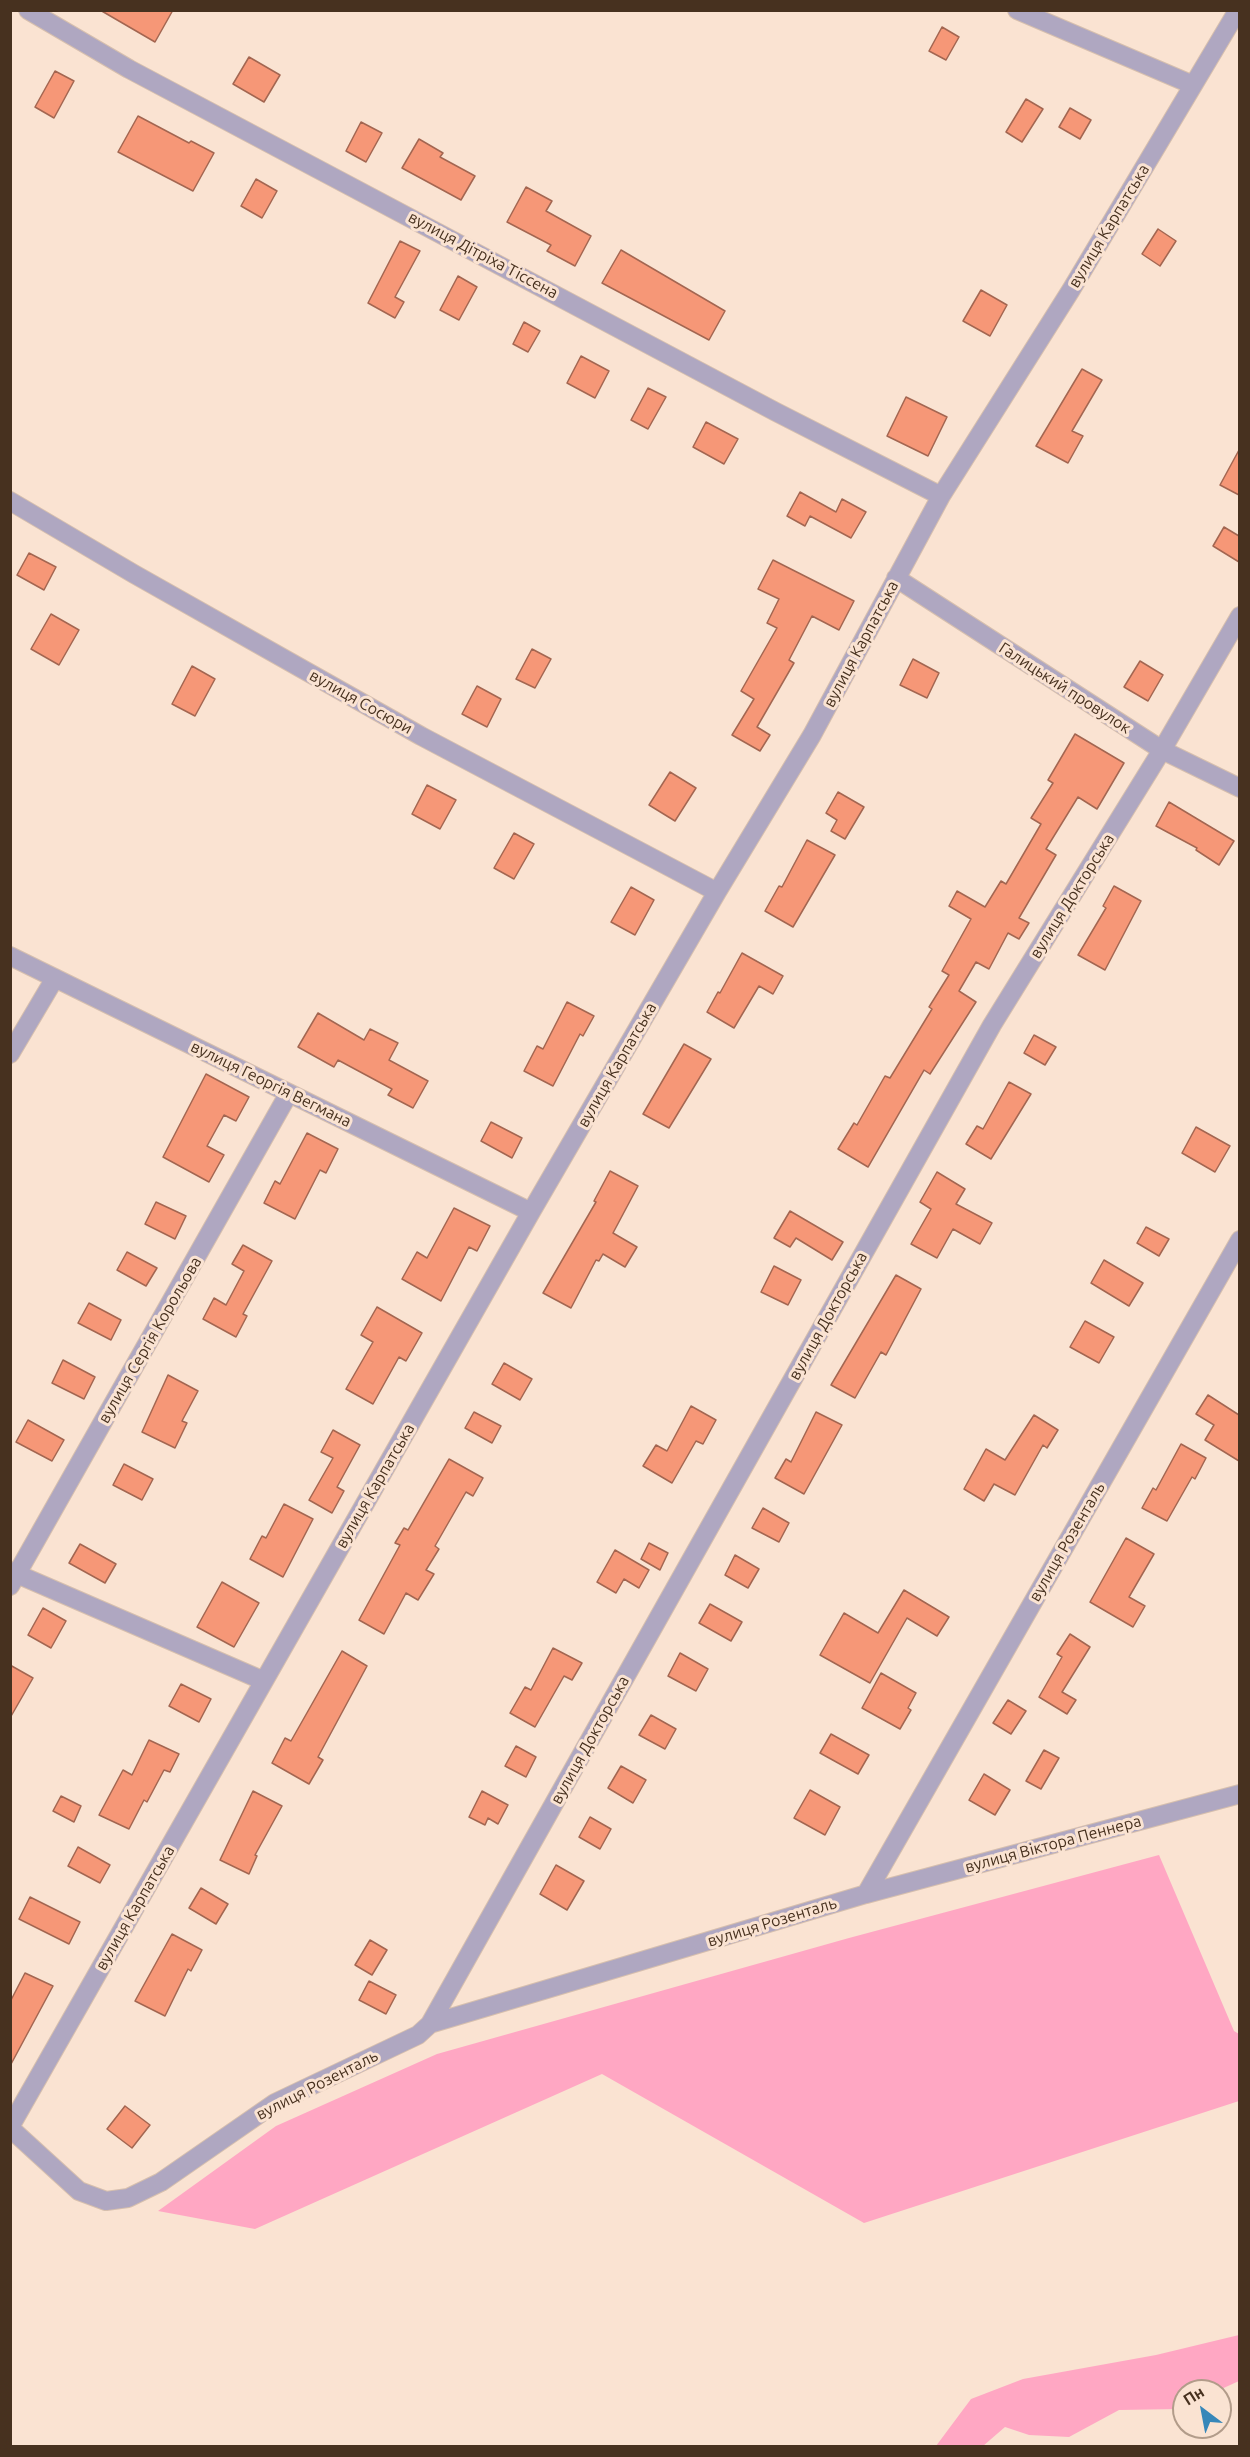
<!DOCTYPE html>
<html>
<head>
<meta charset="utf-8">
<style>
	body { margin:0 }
	#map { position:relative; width:1250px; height:2457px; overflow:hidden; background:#fae3d2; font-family:Ubuntu,sans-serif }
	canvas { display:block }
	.frame { position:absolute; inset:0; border:12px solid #47311f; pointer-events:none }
	.north { position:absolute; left:1172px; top:2379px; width:60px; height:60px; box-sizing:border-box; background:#fae3d2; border:2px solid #b29c8a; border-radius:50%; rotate:328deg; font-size:16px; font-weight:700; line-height:24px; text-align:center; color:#47311f }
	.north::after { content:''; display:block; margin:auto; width:21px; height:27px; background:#3787b9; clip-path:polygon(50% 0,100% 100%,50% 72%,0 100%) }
</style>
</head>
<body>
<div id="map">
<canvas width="1250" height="2457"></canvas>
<div class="frame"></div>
<div class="north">Пн</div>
</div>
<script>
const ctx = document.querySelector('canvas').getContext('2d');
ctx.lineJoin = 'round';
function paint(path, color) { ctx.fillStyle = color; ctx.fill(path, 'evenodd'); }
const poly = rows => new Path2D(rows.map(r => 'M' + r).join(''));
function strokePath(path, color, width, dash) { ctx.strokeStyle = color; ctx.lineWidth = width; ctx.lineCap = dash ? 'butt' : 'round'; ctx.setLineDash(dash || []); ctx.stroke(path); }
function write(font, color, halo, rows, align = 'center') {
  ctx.font = font + ' Ubuntu,sans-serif'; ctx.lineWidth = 6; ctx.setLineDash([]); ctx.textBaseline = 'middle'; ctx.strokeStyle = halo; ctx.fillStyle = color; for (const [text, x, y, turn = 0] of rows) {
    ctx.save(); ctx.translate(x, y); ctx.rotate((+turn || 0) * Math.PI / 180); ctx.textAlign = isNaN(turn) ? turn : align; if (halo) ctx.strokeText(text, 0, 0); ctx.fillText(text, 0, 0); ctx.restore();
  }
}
const green = poly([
	[1159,1855,1234,2031,1239,2034,1239,2101,864,2223,602,2074,255,2229,158,2211,276,2126,437,2054,849,1938],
	[1239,2335,1239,2381,1217,2391,1184,2391,1184,2407,1179,2409,1119,2410,1069,2437,1029,2435,1005,2427,983,2446,936,2446,971,2399,1023,2379,1156,2355]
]);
const building = poly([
	[100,10,173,10,155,42,100,10],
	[942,27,959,37,946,60,929,51,942,27],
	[249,57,280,75,264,102,233,84,249,57],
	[55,71,74,81,54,118,35,107,55,71],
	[1026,99,1043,109,1022,142,1006,132,1026,99],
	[1070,108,1091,120,1080,139,1059,127,1070,108],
	[138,116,189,143,191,141,214,153,193,191,118,152,138,116],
	[361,122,382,133,366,162,346,151,361,122],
	[419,139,443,153,440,157,475,176,461,200,402,168,419,139],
	[256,179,277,191,262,218,241,206,256,179],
	[526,187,552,201,546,211,591,236,575,266,547,251,551,245,507,222,526,187],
	[1158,229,1176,241,1160,266,1142,254,1158,229],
	[400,241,420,251,395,297,404,302,395,318,368,303,400,241],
	[621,250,725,311,709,340,602,283,621,250],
	[458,276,477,287,459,320,440,310,458,276],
	[981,290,1007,305,990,336,963,321,981,290],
	[524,322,540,331,528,352,513,344,524,322],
	[581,356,609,371,595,398,567,383,581,356],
	[1082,369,1102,380,1072,431,1083,436,1068,463,1036,446,1082,369],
	[648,388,666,397,648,429,631,420,648,388],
	[906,397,947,417,928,456,887,436,906,397],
	[706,422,738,439,724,464,693,447,706,422],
	[1239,450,1239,495,1220,485,1239,450],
	[800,492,836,512,842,499,866,512,851,538,810,516,805,526,787,516,800,492],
	[1224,527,1239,536,1239,562,1213,546,1224,527],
	[29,553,56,567,44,590,17,575,29,553],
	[773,560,854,601,839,630,812,616,789,660,794,663,757,727,770,735,760,751,732,735,754,699,741,691,777,628,767,623,779,599,758,589,773,560],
	[51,614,79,630,59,665,31,649,51,614],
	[532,649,551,659,535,688,516,679,532,649],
	[913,659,939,673,927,698,900,685,913,659],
	[1140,661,1163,675,1148,701,1124,687,1140,661],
	[192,666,215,679,195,716,172,704,192,666],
	[477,686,501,699,487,727,462,714,477,686],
	[1075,734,1124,763,1097,809,1078,797,1046,849,1056,855,1019,918,1029,923,1019,939,1008,933,989,969,976,962,959,991,976,1002,930,1074,924,1070,868,1167,838,1149,854,1123,857,1125,885,1076,890,1078,932,1009,929,1007,949,975,942,971,971,919,949,906,957,891,985,907,1001,881,1006,884,1041,824,1031,818,1053,783,1048,780,1075,734],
	[670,772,696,788,675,821,649,805,670,772],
	[427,785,456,800,440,829,412,814,427,785],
	[838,792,864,807,845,839,831,831,837,820,826,813,838,792],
	[1169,802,1234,841,1219,865,1196,850,1197,848,1156,826,1169,802],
	[514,833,534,844,514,879,494,868,514,833],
	[807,840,835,855,793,927,765,911,779,886,782,887,807,840],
	[1114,886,1141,901,1105,970,1078,955,1106,908,1103,906,1114,886],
	[631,887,654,900,635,935,611,922,631,887],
	[742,953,783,976,773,994,759,986,734,1028,707,1012,718,992,720,993,742,953],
	[567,1002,594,1016,583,1036,580,1034,553,1086,524,1071,537,1046,543,1049,567,1002],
	[318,1013,364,1040,370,1029,398,1043,389,1060,428,1081,413,1108,388,1095,392,1089,338,1060,334,1067,298,1047,318,1013],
	[1034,1035,1056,1047,1045,1065,1024,1053,1034,1035],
	[684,1044,711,1059,669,1128,643,1114,684,1044],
	[206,1074,249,1097,236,1121,224,1115,207,1146,224,1155,209,1182,163,1157,206,1074],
	[1009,1082,1031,1094,991,1159,966,1144,977,1126,983,1129,1009,1082],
	[491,1122,522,1138,512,1158,481,1141,491,1122],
	[1196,1127,1230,1146,1215,1172,1182,1153,1196,1127],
	[307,1133,338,1149,326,1173,320,1170,295,1219,264,1203,275,1181,280,1184,307,1133],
	[610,1171,638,1186,613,1233,637,1247,625,1267,603,1254,599,1261,596,1260,571,1308,543,1293,596,1202,594,1201,610,1171],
	[937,1172,965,1189,956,1204,992,1223,980,1244,953,1229,937,1258,911,1244,931,1209,920,1202,937,1172],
	[156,1202,186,1216,175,1239,145,1224,156,1202],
	[454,1208,490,1226,477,1251,469,1247,441,1301,402,1279,417,1252,427,1258,454,1208],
	[790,1211,843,1242,832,1260,796,1238,790,1247,774,1238,790,1211],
	[1146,1227,1169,1239,1159,1256,1137,1243,1146,1227],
	[243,1245,272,1261,243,1314,247,1316,236,1337,203,1319,214,1298,226,1305,244,1271,232,1264,243,1245],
	[127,1252,157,1268,146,1286,117,1270,127,1252],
	[1104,1260,1143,1283,1129,1306,1091,1283,1104,1260],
	[774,1266,801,1280,788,1305,761,1292,774,1266],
	[896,1275,921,1289,886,1355,881,1352,855,1398,831,1385,896,1275],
	[89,1303,121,1320,111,1340,78,1323,89,1303],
	[377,1307,422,1333,406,1361,399,1357,373,1404,346,1389,373,1342,361,1335,377,1307],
	[1085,1321,1114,1337,1099,1363,1070,1347,1085,1321],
	[63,1360,95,1377,84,1399,52,1383,63,1360],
	[504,1363,532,1379,520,1400,492,1384,504,1363],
	[168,1375,198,1391,182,1421,187,1423,175,1448,142,1432,168,1375],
	[1208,1395,1239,1415,1239,1461,1205,1440,1214,1425,1196,1414,1208,1395],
	[691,1406,716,1420,703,1444,696,1441,672,1483,643,1466,656,1445,667,1451,691,1406],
	[474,1412,501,1426,492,1443,465,1428,474,1412],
	[816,1412,842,1425,804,1494,775,1478,786,1459,791,1462,816,1412],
	[1034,1415,1058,1430,1047,1448,1043,1445,1015,1495,994,1484,984,1501,964,1489,986,1449,1005,1460,1034,1415],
	[28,1420,64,1440,52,1461,16,1442,28,1420],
	[333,1430,360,1445,337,1487,344,1491,332,1513,309,1500,333,1458,321,1452,333,1430],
	[1181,1444,1206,1458,1195,1479,1192,1477,1167,1521,1142,1508,1153,1488,1156,1490,1181,1444],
	[449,1459,483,1478,473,1496,466,1492,435,1546,439,1549,426,1570,434,1574,418,1600,406,1593,384,1634,359,1620,400,1545,395,1543,404,1528,408,1530,449,1459],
	[124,1464,153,1479,142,1500,113,1485,124,1464],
	[284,1504,313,1519,283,1577,250,1559,262,1536,266,1538,284,1504],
	[763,1508,789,1523,779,1542,752,1528,763,1508],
	[1126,1538,1154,1554,1129,1597,1145,1606,1133,1627,1090,1602,1126,1538],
	[649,1543,668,1553,660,1570,641,1559,649,1543],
	[80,1544,116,1564,105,1583,69,1563,80,1544],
	[615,1550,649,1570,639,1588,624,1579,616,1593,597,1582,615,1550],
	[735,1555,759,1569,748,1588,725,1575,735,1555],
	[222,1582,259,1603,234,1647,197,1627,222,1582],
	[904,1590,949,1617,937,1636,907,1618,870,1683,820,1655,844,1613,878,1633,904,1590],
	[710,1604,742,1622,731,1641,699,1623,710,1604],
	[43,1608,66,1621,51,1648,28,1635,43,1608],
	[1070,1634,1090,1647,1062,1692,1076,1700,1067,1714,1039,1697,1062,1657,1057,1654,1070,1634],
	[553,1648,582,1663,572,1680,564,1676,535,1727,510,1713,525,1687,531,1690,553,1648],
	[342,1651,367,1666,318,1757,323,1760,309,1784,272,1763,285,1738,291,1741,342,1651],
	[680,1653,708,1669,696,1691,668,1676,680,1653],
	[10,1665,33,1678,10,1718,10,1665],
	[881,1673,916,1693,908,1708,911,1710,900,1729,862,1708,881,1673],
	[181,1684,211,1699,199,1722,169,1706,181,1684],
	[1008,1700,1026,1711,1011,1734,993,1723,1008,1700],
	[651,1715,676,1729,665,1749,639,1735,651,1715],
	[831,1734,869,1755,858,1774,820,1753,831,1734],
	[149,1740,179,1754,170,1772,164,1770,147,1802,144,1800,129,1829,99,1815,123,1770,132,1775,149,1740],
	[516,1746,536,1757,526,1777,505,1766,516,1746],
	[1044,1750,1059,1758,1041,1789,1026,1781,1044,1750],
	[621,1766,646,1780,633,1803,608,1788,621,1766],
	[984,1774,1010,1790,995,1815,969,1800,984,1774],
	[810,1790,840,1807,825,1835,794,1818,810,1790],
	[253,1791,282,1806,255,1855,257,1856,249,1874,220,1860,253,1791],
	[482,1791,508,1805,498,1824,488,1818,485,1825,469,1817,482,1791],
	[61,1796,81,1806,74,1822,53,1811,61,1796],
	[590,1817,611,1829,600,1849,579,1837,590,1817],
	[78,1847,110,1865,100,1883,68,1866,78,1847],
	[556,1865,584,1881,567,1910,540,1894,556,1865],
	[201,1888,228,1904,216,1924,189,1908,201,1888],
	[30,1897,80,1922,69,1944,19,1919,30,1897],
	[172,1934,202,1950,191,1971,188,1969,165,2016,135,2001,172,1934],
	[370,1940,387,1950,372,1975,355,1965,370,1940],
	[25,1973,53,1986,10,2066,10,2002,25,1973],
	[369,1981,396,1995,386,2014,359,2000,369,1981],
	[125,2106,150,2125,132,2148,107,2129,125,2106]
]);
const minor = poly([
	[28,10,129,69,776,412,941,496],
	[1017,10,1193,85],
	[10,501,134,574,421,736,717,892],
	[896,578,1162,750,1240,788],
	[10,956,531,1212],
	[10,1054,55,978],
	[10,1571,264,1681],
	[10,1586,289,1093],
	[866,1894,1240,1794],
	[430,2024,992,1025,1162,750,1240,616],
	[10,2127,531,1212,717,892,812,735,941,496,1071,290,1238,10],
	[10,2128,79,2191,106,2201,128,2198,161,2182,275,2103,418,2035,430,2024,866,1894,1240,1240]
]);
const streetNames = [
	["вулиця Карпатська",1109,226,-59],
	["вулиця Дітріха Тіссена",483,255,28],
	["вулиця Карпатська",861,644,-62],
	["Галицький провулок",1065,688,33],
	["вулиця Сосюри",361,702,29],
	["вулиця Докторська",1072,896,-58],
	["вулиця Карпатська",617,1065,-60],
	["вулиця Георгія Вегмана",271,1084,26],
	["вулиця Докторська",828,1316,-61],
	["вулиця Сергія Корольова",150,1340,-60],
	["вулиця Карпатська",375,1486,-60],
	["вулиця Розенталь",1067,1542,-60],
	["вулиця Докторська",590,1740,-61],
	["вулиця Віктора Пеннера",1053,1844,-15],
	["вулиця Карпатська",135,1908,-60],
	["вулиця Розенталь",772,1922,-17],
	["вулиця Розенталь",317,2085,-27]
];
paint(green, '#ffa7c3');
paint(building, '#f69777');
strokePath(building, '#a36651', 1.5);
strokePath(minor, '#d6bfae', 20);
strokePath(minor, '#afa7c1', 18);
write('16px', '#47311f', '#fae3d2', streetNames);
</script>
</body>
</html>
